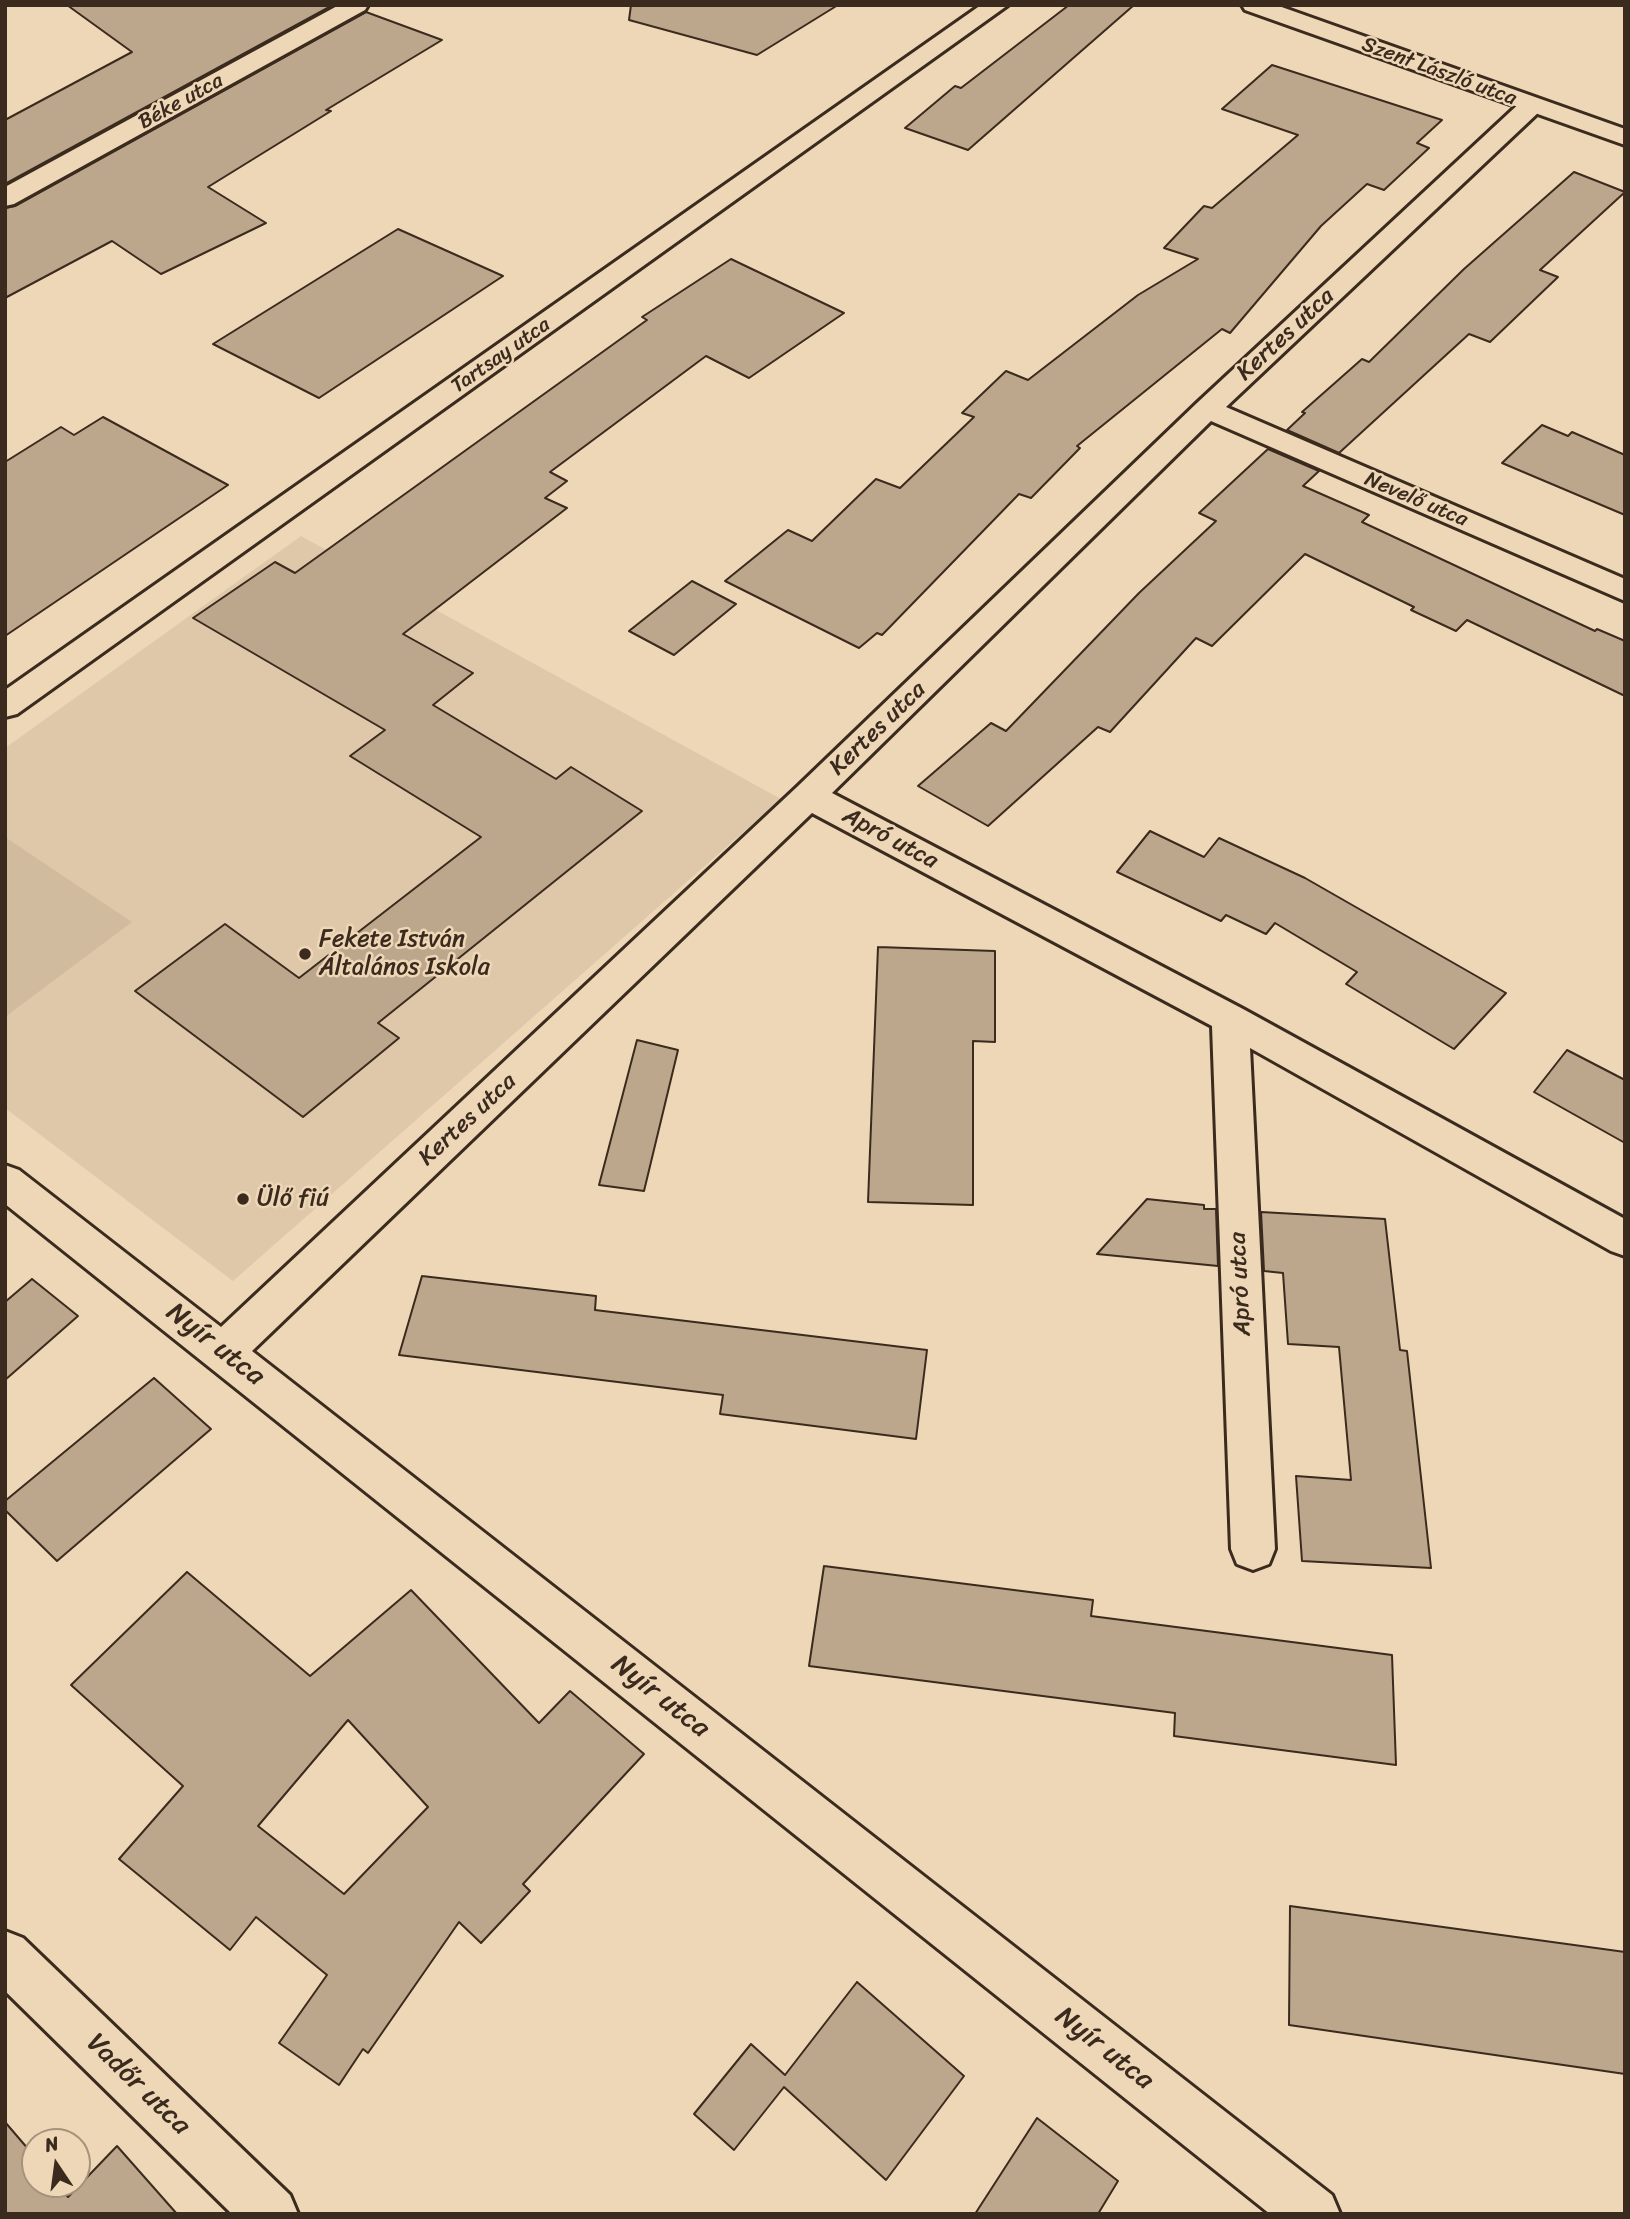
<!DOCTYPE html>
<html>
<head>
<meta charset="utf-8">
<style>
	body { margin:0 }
	#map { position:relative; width:1630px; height:2219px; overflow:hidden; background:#eed7b7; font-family:Sriracha,sans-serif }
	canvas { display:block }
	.frame { position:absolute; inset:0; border:7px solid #3b2a1e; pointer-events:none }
	.north { position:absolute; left:21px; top:2128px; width:70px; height:70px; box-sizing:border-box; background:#eed7b7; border:2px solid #a6927a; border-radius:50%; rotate:347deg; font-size:19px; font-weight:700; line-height:28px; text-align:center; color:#3b2a1e }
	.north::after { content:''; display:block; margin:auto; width:24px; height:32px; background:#3b2a1e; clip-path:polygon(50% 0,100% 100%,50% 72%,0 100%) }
</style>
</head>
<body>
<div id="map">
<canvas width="1630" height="2219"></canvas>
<div class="frame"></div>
<div class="north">N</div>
</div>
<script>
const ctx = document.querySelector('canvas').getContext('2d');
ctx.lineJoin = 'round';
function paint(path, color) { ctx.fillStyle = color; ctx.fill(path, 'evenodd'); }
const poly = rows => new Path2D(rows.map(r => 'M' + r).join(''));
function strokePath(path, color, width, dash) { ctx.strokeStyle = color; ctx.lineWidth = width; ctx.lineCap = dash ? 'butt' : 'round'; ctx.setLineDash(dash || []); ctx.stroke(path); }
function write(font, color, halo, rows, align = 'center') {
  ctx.font = font + ' Sriracha,sans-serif'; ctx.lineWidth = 5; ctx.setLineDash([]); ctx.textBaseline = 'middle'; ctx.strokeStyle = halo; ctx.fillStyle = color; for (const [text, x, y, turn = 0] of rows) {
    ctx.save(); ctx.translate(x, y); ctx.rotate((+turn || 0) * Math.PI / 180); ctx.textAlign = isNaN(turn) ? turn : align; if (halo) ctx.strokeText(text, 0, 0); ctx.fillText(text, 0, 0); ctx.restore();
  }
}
const built = poly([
	[301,536,781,799,233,1281,5,1108,5,748]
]);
const green = poly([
	[5,837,132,922,5,1017]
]);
const building = poly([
	[67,5,333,5,5,184,5,120,132,52,67,5],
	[631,5,838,5,757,55,629,20,631,5],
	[1069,5,1134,5,968,150,905,128,955,86,961,88,1069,5],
	[366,12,442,40,326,110,331,111,208,187,266,223,161,274,112,241,5,298,5,208,15,206,366,12],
	[1272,65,1442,120,1417,143,1429,148,1384,190,1367,184,1321,226,1230,333,1222,329,1077,446,1080,448,1031,498,1019,494,882,635,877,633,859,648,725,581,788,530,812,541,876,479,900,488,974,417,962,413,1006,371,1028,380,1138,295,1198,259,1164,248,1204,206,1212,208,1298,135,1222,109,1272,65],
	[1574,172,1625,192,1540,270,1558,277,1490,342,1469,334,1339,453,1287,430,1305,413,1302,412,1362,359,1369,362,1464,269,1574,172],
	[398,229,503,276,319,398,213,344,398,229],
	[731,259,844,313,749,378,706,356,550,472,567,481,545,498,567,508,403,634,473,673,433,705,556,779,571,767,642,811,378,1023,399,1038,303,1117,135,991,225,924,299,978,481,837,350,756,385,730,193,618,275,562,295,573,647,320,642,317,731,259],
	[103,417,228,485,5,636,5,462,61,427,74,435,103,417],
	[1542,425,1568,436,1572,432,1625,455,1625,515,1502,463,1542,425],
	[1268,449,1319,471,1303,486,1369,515,1362,522,1595,631,1597,629,1625,641,1625,696,1467,620,1456,631,1411,610,1414,607,1305,554,1212,646,1196,638,1110,732,1098,727,988,826,918,786,991,723,1006,731,1139,593,1216,521,1199,513,1268,449],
	[692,581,736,604,674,655,629,631,692,581],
	[1150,831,1204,857,1219,838,1305,878,1506,993,1454,1049,1346,984,1357,972,1275,923,1266,934,1226,915,1221,921,1117,872,1150,831],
	[878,947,995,951,995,1042,973,1041,973,1205,868,1202,878,947],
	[637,1040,678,1050,644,1191,599,1185,637,1040],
	[1567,1050,1625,1080,1625,1143,1534,1092,1567,1050],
	[1147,1199,1204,1205,1204,1209,1216,1209,1218,1266,1097,1254,1147,1199],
	[1261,1212,1385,1219,1400,1350,1407,1351,1431,1568,1302,1561,1296,1476,1351,1480,1339,1347,1288,1344,1283,1273,1264,1271,1261,1212],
	[422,1276,596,1296,595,1310,927,1350,916,1439,720,1414,723,1395,399,1355,422,1276],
	[32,1279,78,1316,5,1380,5,1302,32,1279],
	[154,1378,211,1429,57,1561,5,1510,5,1501,154,1378],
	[824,1566,1093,1600,1091,1616,1392,1655,1396,1765,1174,1736,1175,1713,809,1666,824,1566],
	[187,1572,310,1676,411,1590,539,1723,570,1691,644,1754,523,1884,530,1891,481,1943,459,1922,368,2053,363,2049,339,2085,279,2043,327,1975,256,1917,230,1950,119,1859,183,1786,71,1685,187,1572],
	[348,1720,428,1807,344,1894,258,1826,348,1720],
	[1290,1906,1625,1952,1625,2074,1289,2025,1290,1906],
	[857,1982,964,2076,886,2180,784,2087,734,2150,694,2114,751,2044,785,2075,857,1982],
	[1037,2118,1118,2181,1098,2214,975,2214,1037,2118],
	[5,2122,35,2157,35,2184,57,2184,68,2197,117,2146,177,2214,5,2214,5,2122]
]);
const street = poly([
	[339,5,368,5,365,10,14,204,5,206,5,187,339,5],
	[1532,98,1541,100,1544,105,1541,110,1226,407,1625,579,1625,601,1211,421,832,793,1243,1009,1625,1219,1625,1256,1611,1251,1250,1048,1275,1549,1269,1564,1253,1570,1237,1564,1231,1549,1212,1026,812,813,252,1351,1332,2195,1340,2214,1270,2214,5,1204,5,1165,19,1170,221,1327,797,787,1197,403,1523,100,1532,98],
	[5,1931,23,1938,290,2195,298,2214,232,2214,5,1991,5,1931]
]);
const secondary = poly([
	[981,5,1008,5,17,714,5,717,5,690,981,5],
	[1242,5,1276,5,1625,129,1625,145,1245,10,1242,5]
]);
const markers = [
	[305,954,7,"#3b2a1e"],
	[243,1199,7,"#3b2a1e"]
];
const farStreetnames = [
	["Szent László utca",1439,72,20],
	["Béke utca",181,102,-29],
	["Tartsay utca",501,356,-35],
	["Nevelő utca",1416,500,23]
];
const streetNames = [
	["Kertes utca",1286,335,-43],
	["Kertes utca",878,729,-44],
	["Apró utca",890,839,28],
	["Kertes utca",468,1120,-43],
	["Apró utca",1241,1284,-93]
];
const poiNames = [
	["Fekete István",319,940],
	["Általános Iskola",319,968],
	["Ülő fiú",257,1199]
];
const nearStreetnames = [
	["Nyír utca",215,1345,38],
	["Nyír utca",660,1697,38],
	["Nyír utca",1104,2049,38],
	["Vadőr utca",138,2085,44]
];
paint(built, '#dfc8aa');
paint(green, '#d0bb9e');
paint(building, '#bca68c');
strokePath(building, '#3b2a1e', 2);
strokePath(street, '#3b2a1e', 6);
strokePath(secondary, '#3b2a1e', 6);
paint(street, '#eed7b7');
paint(secondary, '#eed7b7');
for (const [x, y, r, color] of markers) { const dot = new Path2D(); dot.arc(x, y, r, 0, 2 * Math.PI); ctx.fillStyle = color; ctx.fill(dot); strokePath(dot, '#eed7b7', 2.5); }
write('21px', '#3b2a1e', '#eed7b7', farStreetnames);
write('24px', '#3b2a1e', '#eed7b7', streetNames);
write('24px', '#3b2a1e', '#eed7b7', poiNames, 'left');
write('28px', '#3b2a1e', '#eed7b7', nearStreetnames);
</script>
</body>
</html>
